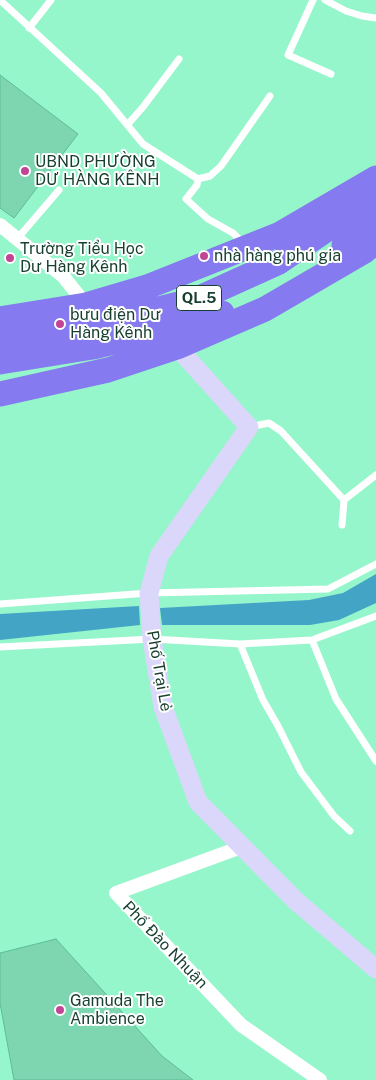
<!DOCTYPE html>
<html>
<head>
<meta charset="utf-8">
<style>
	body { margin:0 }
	canvas { display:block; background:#95f5cb }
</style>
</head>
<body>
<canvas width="376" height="1080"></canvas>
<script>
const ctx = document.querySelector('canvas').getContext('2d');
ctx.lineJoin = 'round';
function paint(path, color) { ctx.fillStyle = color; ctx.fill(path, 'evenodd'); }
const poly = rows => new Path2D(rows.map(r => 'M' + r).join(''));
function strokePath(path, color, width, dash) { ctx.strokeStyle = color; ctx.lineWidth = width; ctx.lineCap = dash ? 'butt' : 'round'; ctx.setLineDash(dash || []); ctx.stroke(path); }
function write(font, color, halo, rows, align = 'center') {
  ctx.font = font + ' "Public Sans",sans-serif'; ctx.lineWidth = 4; ctx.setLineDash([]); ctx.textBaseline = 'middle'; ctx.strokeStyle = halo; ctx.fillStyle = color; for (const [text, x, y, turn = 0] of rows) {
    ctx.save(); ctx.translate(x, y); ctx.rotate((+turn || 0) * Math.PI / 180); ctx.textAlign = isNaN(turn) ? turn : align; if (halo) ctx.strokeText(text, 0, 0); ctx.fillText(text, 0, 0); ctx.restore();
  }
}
const water = poly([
	[376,574,376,603,339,620,310,625,162,625,160,608,309,600,343,593],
	[139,606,140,625,0,640,0,614]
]);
const building = poly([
	[0,75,78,134,14,218,0,208,0,75],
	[56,939,162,1056,193,1080,14,1080,0,1003,0,953,56,939]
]);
const lane = poly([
	[0,0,101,93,143,144,198,179,210,176,221,166,270,96],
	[313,0,288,55,331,74],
	[325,0,346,11,362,16,376,18],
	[29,28,51,0],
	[128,124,143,107,179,59],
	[198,179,197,185,186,199,208,219,233,233,239,239,241,245],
	[17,239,59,190],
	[249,427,269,423,281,431,344,500],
	[342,525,344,500,376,475],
	[0,604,149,593,328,589,376,564],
	[312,640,336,699,376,761],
	[240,644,263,700,278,726,301,772,334,816,350,831],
	[0,647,152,639,240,644,312,640,376,616]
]);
const street = poly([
	[0,225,63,276,86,305],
	[244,846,116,893,241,1025,320,1080]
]);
const secondary = poly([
	[177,347,249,427,159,556,149,593,152,639,163,707,198,802,296,901,376,969]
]);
const highway = poly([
	[344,245,376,223],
	[0,319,86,305,147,287,280,234,376,178],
	[0,341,91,326,195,300,279,262,376,196],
	[0,362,93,347,154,332,222,313],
	[0,394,108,370,177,347,265,309,363,252,376,242]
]);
const markers = [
	[25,171,5,"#c24595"],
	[204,256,5,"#c24595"],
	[10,258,5,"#c24595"],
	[60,324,5,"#c24595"],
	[60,1010,5,"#c24595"]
];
const shields = [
	[199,298,45]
];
const shieldNames = [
	["QL.5",199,298]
];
const poiNames = [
	["UBND PHƯỜNG",35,162],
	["DƯ HÀNG KÊNH",35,180],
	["Trường Tiểu Học",20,249],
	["Dư Hàng Kênh",20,267],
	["nhà hàng phú gia",214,256],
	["bưu điện Dư",70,315],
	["Hàng Kênh",70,333],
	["Gamuda The",70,1001],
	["Ambience",70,1019]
];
const streetNames = [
	["Phố Trại Lẻ",159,671,80],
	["Phố Đào Nhuận",165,945,46]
];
paint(water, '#44a4c6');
paint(building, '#7ed6b0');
strokePath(building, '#5dbd96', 1);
strokePath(lane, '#fff', 7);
strokePath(street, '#fff', 14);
strokePath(secondary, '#dad7fa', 19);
strokePath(highway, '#857aef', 25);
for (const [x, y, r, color] of markers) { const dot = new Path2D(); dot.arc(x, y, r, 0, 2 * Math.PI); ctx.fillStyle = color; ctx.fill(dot); strokePath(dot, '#fff', 2); }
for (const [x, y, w] of shields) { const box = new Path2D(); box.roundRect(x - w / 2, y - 12.5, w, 25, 4); ctx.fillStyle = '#fff'; ctx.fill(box); strokePath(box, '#163f2f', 1); }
write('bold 15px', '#163f2f', null, shieldNames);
write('16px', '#163f2f', '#fff', poiNames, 'left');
write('16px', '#163f2f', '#fff', streetNames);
</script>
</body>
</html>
